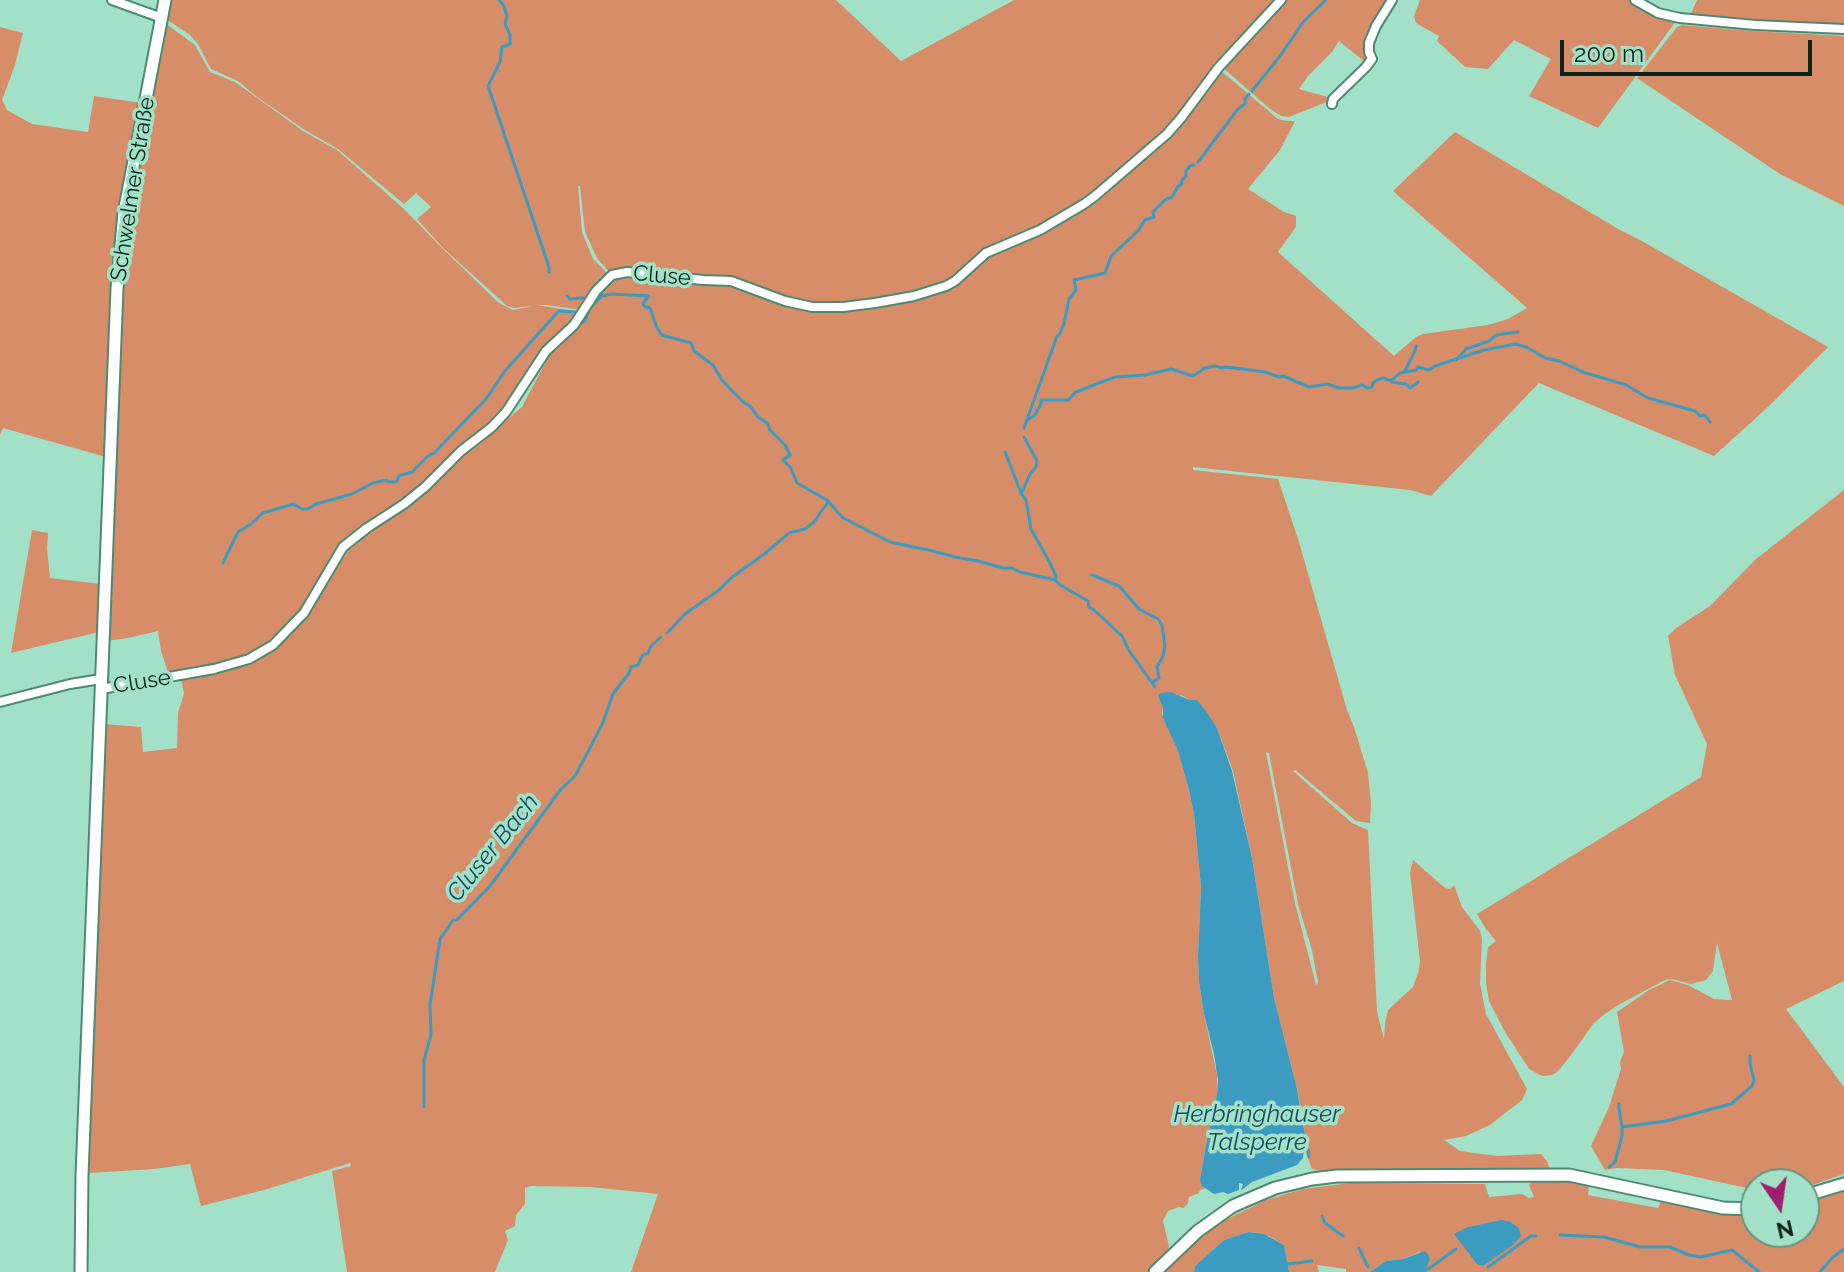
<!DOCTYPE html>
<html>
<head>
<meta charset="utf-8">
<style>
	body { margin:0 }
	#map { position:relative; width:1844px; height:1272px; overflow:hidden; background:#a2e1c8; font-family:Raleway,sans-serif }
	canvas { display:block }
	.north { position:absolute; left:1740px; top:1168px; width:80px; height:80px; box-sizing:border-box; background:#a2e1c8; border:2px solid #659583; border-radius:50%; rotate:167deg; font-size:22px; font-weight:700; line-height:32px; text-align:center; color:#0a241b }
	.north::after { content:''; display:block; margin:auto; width:28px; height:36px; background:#a01e6f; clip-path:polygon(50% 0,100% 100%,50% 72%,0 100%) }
	.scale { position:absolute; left:1560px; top:40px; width:252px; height:36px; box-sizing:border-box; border:4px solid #0a241b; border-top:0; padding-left:10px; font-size:24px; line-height:28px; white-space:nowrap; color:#0a241b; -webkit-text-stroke:6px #a2e1c8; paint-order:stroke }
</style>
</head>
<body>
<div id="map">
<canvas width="1844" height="1272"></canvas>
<div class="north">N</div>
<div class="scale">200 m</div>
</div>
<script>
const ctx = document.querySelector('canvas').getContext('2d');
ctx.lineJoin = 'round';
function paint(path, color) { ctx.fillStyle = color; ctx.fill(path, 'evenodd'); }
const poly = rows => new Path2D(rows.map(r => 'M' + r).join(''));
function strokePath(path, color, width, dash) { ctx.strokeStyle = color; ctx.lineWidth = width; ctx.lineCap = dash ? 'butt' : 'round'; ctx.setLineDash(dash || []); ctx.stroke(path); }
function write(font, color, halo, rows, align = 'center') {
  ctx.font = font + ' Raleway,sans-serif'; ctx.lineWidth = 7; ctx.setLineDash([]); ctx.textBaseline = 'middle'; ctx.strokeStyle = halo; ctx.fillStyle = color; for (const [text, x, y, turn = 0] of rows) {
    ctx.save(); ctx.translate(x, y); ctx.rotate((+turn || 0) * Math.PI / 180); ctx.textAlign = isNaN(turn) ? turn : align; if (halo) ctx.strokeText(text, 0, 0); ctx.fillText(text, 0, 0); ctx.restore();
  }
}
const green = poly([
	[170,0,836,0,901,61,1014,0,1278,0,1220,70,1278,119,1286,121,1295,121,1280,150,1248,189,1284,212,1296,216,1296,227,1278,252,1394,356,1416,337,1423,334,1488,325,1508,319,1527,308,1393,191,1455,132,1620,230,1640,240,1828,347,1769,406,1714,456,1539,383,1431,496,1410,490,1193,467,1193,470,1278,479,1299,542,1347,710,1354,727,1368,773,1371,804,1370,823,1356,821,1295,770,1293,771,1352,823,1368,830,1377,1012,1384,1039,1385,1024,1388,1010,1413,987,1419,970,1420,961,1410,873,1413,860,1445,888,1450,889,1454,885,1462,907,1480,931,1482,939,1480,984,1486,1014,1527,1089,1522,1100,1490,1125,1466,1136,1444,1140,1460,1151,1497,1156,1541,1154,1547,1161,1550,1169,1324,1172,1312,1169,1305,1151,1304,1124,1297,1089,1274,998,1252,858,1233,771,1217,728,1197,700,1190,700,1181,695,1163,708,1162,714,1178,751,1189,790,1194,814,1201,887,1198,957,1199,982,1204,1014,1217,1075,1217,1094,1206,1145,1200,1180,1203,1187,1206,1188,1200,1190,1199,1193,1189,1197,1188,1203,1184,1208,1179,1207,1168,1211,1163,1221,1169,1246,1167,1253,1149,1272,631,1272,658,1194,591,1187,531,1186,525,1188,525,1204,516,1215,515,1226,505,1231,508,1240,495,1272,347,1272,332,1171,351,1166,350,1163,264,1190,201,1206,190,1164,154,1169,89,1173,103,724,141,727,143,752,177,748,178,713,184,693,181,679,216,672,250,661,291,635,313,606,353,543,412,505,469,451,522,407,552,350,610,273,597,258,585,232,580,186,578,186,582,232,593,259,609,275,581,310,546,305,536,305,581,312,533,372,525,392,510,412,416,495,358,532,285,632,249,656,169,675,161,651,158,631,128,638,107,641,120,291,127,216,165,23,195,45,210,72,235,82,303,131,337,150,404,209,441,247,499,303,513,310,532,306,514,308,507,306,442,247,417,219,431,207,416,193,404,204,338,149,305,130,257,97,238,81,211,69,198,44,190,35,166,19],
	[1266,752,1269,753,1275,785,1298,904,1312,950,1318,983,1316,985,1295,903],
	[1284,0,1389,0,1363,54,1368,59,1365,62,1339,41,1332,52,1308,76,1299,89,1331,98,1329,101,1289,117,1281,116,1269,108,1223,68],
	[1420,0,1632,0,1676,21,1598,128,1529,96,1551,59,1514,40,1488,69,1465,67,1437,41,1439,36,1416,23,1414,16],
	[1697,0,1844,0,1844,27,1689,18],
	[1682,25,1752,31,1844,36,1844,206,1780,174,1637,78,1677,27],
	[0,27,23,33,15,65,2,100,7,110,32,124,88,132,94,96,142,103,116,247,106,457,3,428,0,435],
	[1844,490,1844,981,1786,1009,1844,1087,1844,1174,1804,1188,1804,1184,1756,1184,1756,1190,1664,1170,1616,1168,1605,1170,1591,1146,1609,1107,1621,1069,1620,1062,1624,1052,1617,1012,1649,990,1670,980,1688,985,1714,999,1732,1000,1717,943,1713,971,1706,980,1691,984,1672,979,1665,980,1620,1004,1606,1013,1593,1024,1569,1058,1557,1072,1552,1075,1542,1076,1529,1069,1505,1032,1489,1001,1486,983,1486,964,1488,947,1496,941,1486,929,1477,914,1701,777,1707,744,1675,675,1668,636,1676,628,1710,606,1756,559],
	[32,530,48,533,47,549,50,578,101,584,99,632,11,653],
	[1550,1181,1589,1184,1588,1195,1658,1208,1662,1199,1756,1214,1756,1232,1804,1232,1804,1202,1844,1189,1844,1272,1424,1272,1425,1268,1420,1252,1403,1259,1386,1261,1370,1272,1346,1272,1346,1269,1317,1265,1319,1272,1289,1272,1284,1245,1269,1236,1258,1233,1248,1232,1224,1240,1195,1266,1194,1272,1163,1272,1189,1246,1225,1220,1266,1200,1303,1189,1350,1183,1485,1184,1489,1197,1522,1194,1529,1198,1534,1197,1529,1185,1532,1182]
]);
const water = poly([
	[1170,692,1190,700,1197,700,1206,711,1217,728,1232,771,1252,858,1274,998,1297,1089,1305,1135,1303,1158,1297,1165,1252,1182,1243,1189,1241,1190,1243,1184,1239,1183,1239,1190,1228,1194,1223,1192,1214,1194,1202,1186,1200,1180,1206,1145,1217,1094,1218,1080,1214,1054,1204,1014,1199,982,1198,957,1201,887,1194,814,1189,790,1178,751,1163,718,1163,708,1158,696,1160,693],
	[1502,1220,1510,1222,1519,1228,1521,1236,1514,1244,1483,1266,1477,1264,1454,1234,1468,1227],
	[1248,1232,1264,1234,1284,1245,1289,1272,1194,1272,1195,1266,1224,1240],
	[1425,1251,1428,1254,1430,1260,1424,1272,1370,1272,1386,1261,1403,1259]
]);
const stream = poly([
	[499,0,504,6,507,16,505,24,510,35,510,44,502,47,500,62,488,86,549,267,549,272],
	[1252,91,1280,56,1304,21,1326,0],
	[1198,162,1238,109,1245,104,1245,99,1249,94],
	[567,296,570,299,583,298],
	[595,297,612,294,649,296,643,303,644,306,650,308,657,328,662,335,691,343,694,351,713,365,721,379,742,401,750,406,758,417,767,423,770,430,785,445,790,455,783,460,791,468,797,483,827,500,843,518,890,542,933,551,955,557,978,561,1003,568,1011,568,1020,572,1055,580,1060,585,1088,601,1089,607,1094,610,1122,636,1128,649,1155,687],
	[582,322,585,321,590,308,601,297],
	[1456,360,1466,349,1489,341,1496,335,1518,332],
	[1405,371,1415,351,1416,346],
	[1392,382,1406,384,1410,388,1418,382],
	[1027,420,1034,416,1041,404,1041,400,1068,400,1076,392,1115,377,1145,375,1171,369,1193,376,1205,368,1215,366,1222,368,1226,367,1265,372,1279,377,1283,376,1309,387,1327,384,1339,388,1353,388,1362,385,1367,388,1372,387,1373,383,1377,380,1383,378,1391,381,1400,373,1416,370,1418,367,1429,370,1435,366,1484,350,1516,344,1526,347,1545,358,1559,361,1583,372,1626,385,1648,398,1695,411,1700,416,1705,415,1710,422],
	[1024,428,1057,336,1059,335,1064,324,1069,299,1076,290,1074,280,1105,273,1111,256,1138,231,1145,220,1154,217,1153,212,1165,200,1172,197,1178,186,1181,185,1182,180,1186,176,1186,171,1190,166,1194,165],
	[1024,437,1037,461,1036,467,1030,474,1021,494,1026,500,1031,529,1050,563,1056,576,1055,580],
	[1005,452,1021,493],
	[223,563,238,532,251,524,263,513,293,504,302,509,308,509,316,504,352,494,373,483,386,480,389,482,396,482,399,476,412,472,428,456,434,453,486,399,505,371,555,315,559,311,576,312],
	[1092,575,1119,586,1139,609,1158,619,1162,625,1165,646,1163,656,1157,667,1159,678,1153,682],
	[667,633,685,614,719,590,731,578,763,555,789,533,805,529,814,522,828,502],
	[1619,1104,1619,1109,1622,1127],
	[424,1107,424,1060,431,1034,430,1005,440,939,453,920,457,920,490,886,561,789,575,776,602,725,613,694,629,673,631,667,638,665,642,656,648,653,651,646,661,637],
	[1305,1149,1308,1149,1309,1157],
	[1609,1167,1615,1162,1622,1136,1622,1127,1666,1121,1731,1104,1752,1086,1754,1080,1750,1063,1750,1056],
	[1322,1216,1325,1223,1343,1236],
	[1560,1235,1604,1237,1640,1247,1670,1247,1689,1255,1701,1257,1732,1250,1759,1272],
	[1359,1248,1368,1267],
	[1287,1264,1312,1261],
	[1488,1267,1531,1236,1536,1236],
	[1424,1272,1456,1249],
	[1820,1272,1832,1258,1844,1249]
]);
const street = poly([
	[112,0,162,18],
	[1635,0,1658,13,1680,18,1755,25,1844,29],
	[1332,104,1333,99,1366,67,1372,59,1369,52,1369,43,1376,26,1392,0],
	[101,689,214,669,249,659,273,645,304,613,343,547,367,528,404,504,425,487,461,451,492,427,506,412,546,351,574,325,596,291,612,275,627,272,703,280,731,281,785,301,812,307,843,307,875,303,914,296,946,286,955,281,986,253,1040,230,1084,204,1095,196,1167,134,1181,118,1219,67,1281,0],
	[0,702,70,684,101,679]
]);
const secondary = poly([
	[1804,1196,1844,1184],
	[81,1272,82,1175,117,289,124,213,165,0],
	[1155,1272,1198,1231,1233,1206,1275,1188,1312,1179,1337,1176,1569,1175,1723,1208,1756,1209]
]);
const streetNames = [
	["Schwelmer Straße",133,189,-81],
	["Cluse",662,276,5],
	["Cluse",142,682,-9]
];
const waterNames = [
	["Cluser Bach",493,848,-51],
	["Herbringhauser",1257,1115],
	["Talsperre",1257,1143]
];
paint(green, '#d78e68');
paint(water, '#3c9bc0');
strokePath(stream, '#3c9bc0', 3);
strokePath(street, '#4d8a73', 12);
strokePath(secondary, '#4d8a73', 15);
strokePath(street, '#fff', 8);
strokePath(secondary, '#fff', 11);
write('22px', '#0a241b', '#a2e1c8', streetNames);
write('italic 24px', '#174b60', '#a2e1c8', waterNames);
</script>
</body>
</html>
